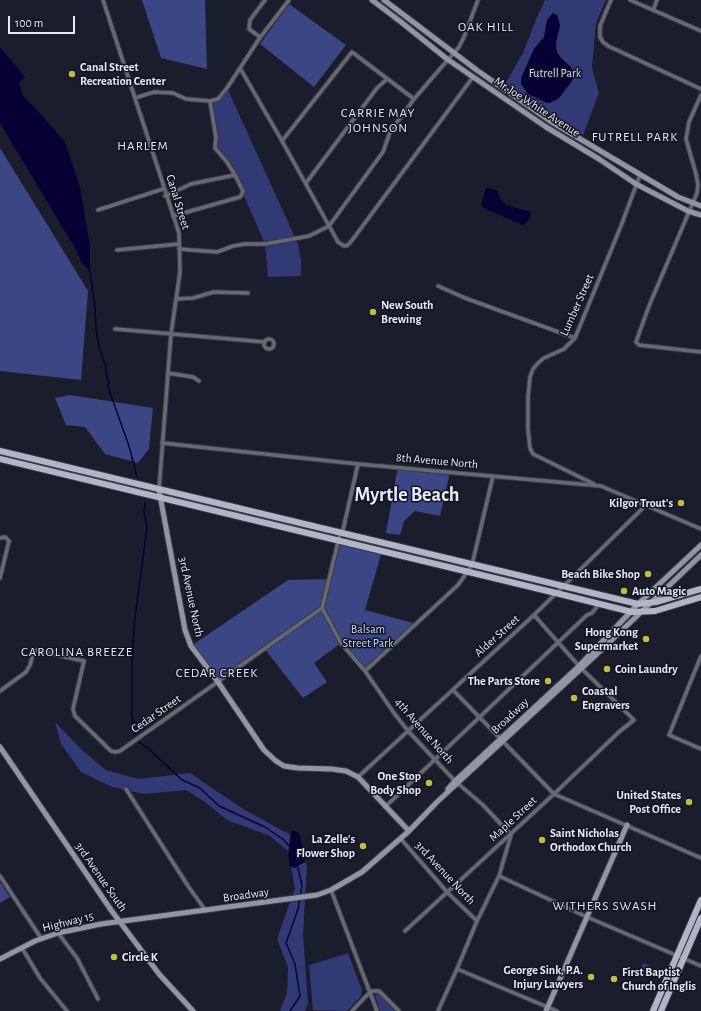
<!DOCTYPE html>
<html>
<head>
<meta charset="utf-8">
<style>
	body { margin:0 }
	#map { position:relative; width:701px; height:1011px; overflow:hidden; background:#1a1d2b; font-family:"Alegreya Sans",sans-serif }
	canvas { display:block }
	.scale { position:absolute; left:8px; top:16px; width:67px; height:18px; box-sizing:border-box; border:2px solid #e6e9f3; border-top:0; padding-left:5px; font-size:12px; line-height:14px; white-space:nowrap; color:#e6e9f3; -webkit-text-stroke:3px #111421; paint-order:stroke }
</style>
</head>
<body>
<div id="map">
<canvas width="701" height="1011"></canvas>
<div class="scale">100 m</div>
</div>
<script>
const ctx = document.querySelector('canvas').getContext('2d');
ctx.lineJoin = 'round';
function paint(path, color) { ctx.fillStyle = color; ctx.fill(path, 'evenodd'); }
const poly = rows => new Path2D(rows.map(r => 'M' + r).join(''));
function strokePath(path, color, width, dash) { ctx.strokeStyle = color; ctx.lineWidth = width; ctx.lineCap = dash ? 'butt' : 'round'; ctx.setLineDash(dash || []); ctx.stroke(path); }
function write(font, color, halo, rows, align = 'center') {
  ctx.font = font + ' "Alegreya Sans",sans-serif'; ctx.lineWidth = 3; ctx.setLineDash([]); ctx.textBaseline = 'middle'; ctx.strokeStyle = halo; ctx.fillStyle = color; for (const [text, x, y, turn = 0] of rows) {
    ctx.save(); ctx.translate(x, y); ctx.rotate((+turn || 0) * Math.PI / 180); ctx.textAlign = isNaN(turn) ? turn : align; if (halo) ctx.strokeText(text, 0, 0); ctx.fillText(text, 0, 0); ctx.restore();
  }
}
const green = poly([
	[545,0,606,0,596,23,592,68,599,93,583,135,572,129,505,84,523,53,537,17],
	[227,88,298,244,301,260,301,276,268,277,265,244,235,175,215,148,210,101,221,96],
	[55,722,83,751,106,770,138,779,190,773,243,809,296,838,307,866,303,934,308,1004,305,1011,280,1011,287,993,288,967,277,939,295,888,288,851,270,836,227,820,205,802,186,790,144,794,112,787,81,772,61,744],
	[348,953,362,990,361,996,347,1011,313,1010,309,965],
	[643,963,652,967,648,977,639,973],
	[378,993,395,1011,380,1011,375,995]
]);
const forest = poly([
	[142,0,205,0,207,69,161,58],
	[289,4,346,45,314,87,260,44],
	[0,148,88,291,81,380,0,371],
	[70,395,153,408,149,449,138,463,105,454,85,427,66,425,55,398],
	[398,466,450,472,440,516,415,511,404,521,400,535,386,533],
	[339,541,382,551,365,610,417,624,365,671,341,643,314,663,327,682,303,698,264,648,218,682,191,646,288,580,329,579],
	[0,882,10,897,0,903]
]);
const water = poly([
	[553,13,557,15,559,21,560,26,556,42,557,52,561,58,571,67,574,75,572,81,559,98,550,103,547,103,528,94,521,84,521,78,534,49,544,37,547,20],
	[0,47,25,77,19,83,23,96,37,110,65,142,80,187,90,247,90,271,82,263,75,248,0,123],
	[486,188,497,190,500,198,506,205,531,212,530,219,523,225,484,208,481,205],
	[293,831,297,832,300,835,305,862,294,868,290,866,288,854,291,832]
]);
const stream = poly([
	[90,271,95,308,96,329,99,347,106,367,106,374,109,383,108,387,129,446,137,477],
	[135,736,132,716,132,659,135,618,147,527,144,512,145,503],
	[139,742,149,749,182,780,200,788,219,806,265,827,284,840,290,847],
	[290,1011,300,996,295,964,286,943,298,909,302,885,297,865]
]);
const street = poly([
	[103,0,179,233,180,272,171,334,159,490],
	[611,0,600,26,600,37,603,42,608,46,701,89],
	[630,0,701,31],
	[653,10,657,0],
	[260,37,249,29,250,20,265,0],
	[240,68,282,141,338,242,344,246,348,245,353,239,473,77],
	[701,95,689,122,686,139,696,174,698,185,697,193,649,306,636,342,639,345,701,352],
	[135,98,154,92,173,93,186,99,210,101,218,99,227,88,259,39,289,0],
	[282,141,352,52,414,99],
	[306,183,377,88,387,79],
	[165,196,191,184,235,175],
	[98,210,163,189],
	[173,216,240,197,242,194,243,191,235,175,227,162,215,148,216,138,210,101],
	[179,249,217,252,233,246,245,244,265,244,309,236,329,226,383,152,390,132,414,99,459,47,464,37,478,0],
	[117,250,179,244],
	[438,286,465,298,575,338],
	[176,299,193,298,214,292,248,293],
	[115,329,265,342],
	'264 344a5 5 0 1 1 10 0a5 5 0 1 1-10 0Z',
	[168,373,193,377,199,381],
	[162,443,358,464,601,486,701,529],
	[594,484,533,454,530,448,528,429,528,397,530,377,533,369,538,363,544,358,564,349,575,338,621,226,640,175],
	[0,538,5,537,9,541,0,578],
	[322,608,341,643,365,671,394,713,408,731,455,781,483,805,511,835,499,876,477,921,457,969,438,1011],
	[701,656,669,735,701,749],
	[365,671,458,585,472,565,493,476],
	[453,690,554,794,701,858],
	[0,691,26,672,30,665,34,650,84,661,73,709,75,716,111,751,115,752,120,751,322,608,340,534,343,530,358,464],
	[358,777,534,615,646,505],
	[126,789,188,886,206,911],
	[385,807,587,615,592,613,596,608,598,603],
	[400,838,448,893,477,921],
	[0,876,41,938],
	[499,876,587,917,701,966],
	[331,890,377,1011],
	[405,931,554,794,620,731,634,720,579,666,534,615],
	[58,933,77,958,98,999],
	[22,948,40,978,67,1011],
	[457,969,557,1011],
	[352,1011,371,991,379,991,399,1011]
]);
const secondary = poly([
	[372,0,401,22,447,59,546,127,599,159,636,184,688,211,701,215],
	[384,0,478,71,550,121,678,197,701,206],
	[159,490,185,630,191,646,218,682,264,750,276,761,284,766,298,768,331,769,346,771,358,777,409,831],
	[0,747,111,910,159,974,193,1011],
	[448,789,455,781,579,666,638,604,701,545],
	[0,959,35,941,58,933,101,924,317,895,331,890,362,872,409,831,437,802,596,655,701,555],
	[546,1011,627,825]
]);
const primary = poly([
	[0,451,638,604,656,602,701,589],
	[0,459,556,593,632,612,655,611,701,597],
	[653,1011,701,900],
	[661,1011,701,918]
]);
const markers = [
	[72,74,4,"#c3bd3f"],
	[373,312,4,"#c3bd3f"],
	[681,503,4,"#c3bd3f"],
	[648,574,4,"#c3bd3f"],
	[624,591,4,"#c3bd3f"],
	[646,639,4,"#c3bd3f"],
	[607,669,4,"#c3bd3f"],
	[548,681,4,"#c3bd3f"],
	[574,698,4,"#c3bd3f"],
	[429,783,4,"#c3bd3f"],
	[689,802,4,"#c3bd3f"],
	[542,840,4,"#c3bd3f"],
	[363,846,4,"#c3bd3f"],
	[114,957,4,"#c3bd3f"],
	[591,977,4,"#c3bd3f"],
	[614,979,4,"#c3bd3f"]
];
const poiNames = [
	["Canal Street",80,67],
	["Recreation Center",80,81],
	["New South",381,305],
	["Brewing",381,319],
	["Kilgor Trout's",673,503,"right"],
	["Beach Bike Shop",640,574,"right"],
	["Auto Magic",632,591],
	["Hong Kong",638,632,"right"],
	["Supermarket",638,646,"right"],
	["Coin Laundry",615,669],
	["The Parts Store",540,681,"right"],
	["Coastal",582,691],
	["Engravers",582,705],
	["One Stop",421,776,"right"],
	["Body Shop",421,790,"right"],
	["United States",681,795,"right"],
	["Post Office",681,809,"right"],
	["Saint Nicholas",550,833],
	["Orthodox Church",550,847],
	["La Zelle's",355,839,"right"],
	["Flower Shop",355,853,"right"],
	["Circle K",122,957],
	["George Sink, P.A.",583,970,"right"],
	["Injury Lawyers",583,984,"right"],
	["First Baptist",622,972],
	["Church of Inglis",622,986]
];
const parkNames = [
	["Futrell Park",555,73],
	["Balsam",368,629],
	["Street Park",368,643]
];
const streetNames = [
	["Mr. Joe White Avenue",537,107,33],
	["Canal Street",178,202,73],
	["Lumber Street",577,305,-66],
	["8th Avenue North",437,461,5],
	["3rd Avenue North",191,597,78],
	["Alder Street",497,636,-42],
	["Cedar Street",156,714,-35],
	["Broadway",510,716,-43],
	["4th Avenue North",424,731,49],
	["Maple Street",513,819,-43],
	["3rd Avenue North",445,873,47],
	["3rd Avenue South",101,877,55],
	["Broadway",246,895,-8],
	["Highway 15",68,922,-14]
];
const neighbourhoodNames = [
	["OAK HILL",486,27],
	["CARRIE MAY",378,113],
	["JOHNSON",378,128],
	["FUTRELL PARK",635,137],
	["HARLEM",143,146],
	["CAROLINA BREEZE",77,652],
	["CEDAR CREEK",217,673],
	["WITHERS SWASH",605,906]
];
const townNames = [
	["Myrtle Beach",407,495]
];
paint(green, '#313a74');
paint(forest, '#3b4684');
paint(water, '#060035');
strokePath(stream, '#060035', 1.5);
strokePath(street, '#373a47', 5.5);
strokePath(secondary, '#373a47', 7);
strokePath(primary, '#373a47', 8);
strokePath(street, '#676971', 3.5);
strokePath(secondary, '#9194a1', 5);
strokePath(primary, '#b1b6c6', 6);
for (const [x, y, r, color] of markers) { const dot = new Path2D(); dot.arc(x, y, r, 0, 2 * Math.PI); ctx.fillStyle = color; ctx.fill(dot); strokePath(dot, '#111421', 1.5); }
write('bold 12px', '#e6e9f3', '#111421', poiNames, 'left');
write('12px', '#cbd5fb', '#111421', parkNames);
write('12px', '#e6e9f3', '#111421', streetNames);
ctx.letterSpacing = '1px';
write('13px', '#e6e9f3', '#111421', neighbourhoodNames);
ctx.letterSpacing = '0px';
write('bold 20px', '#e6e9f3', '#111421', townNames);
</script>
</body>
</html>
